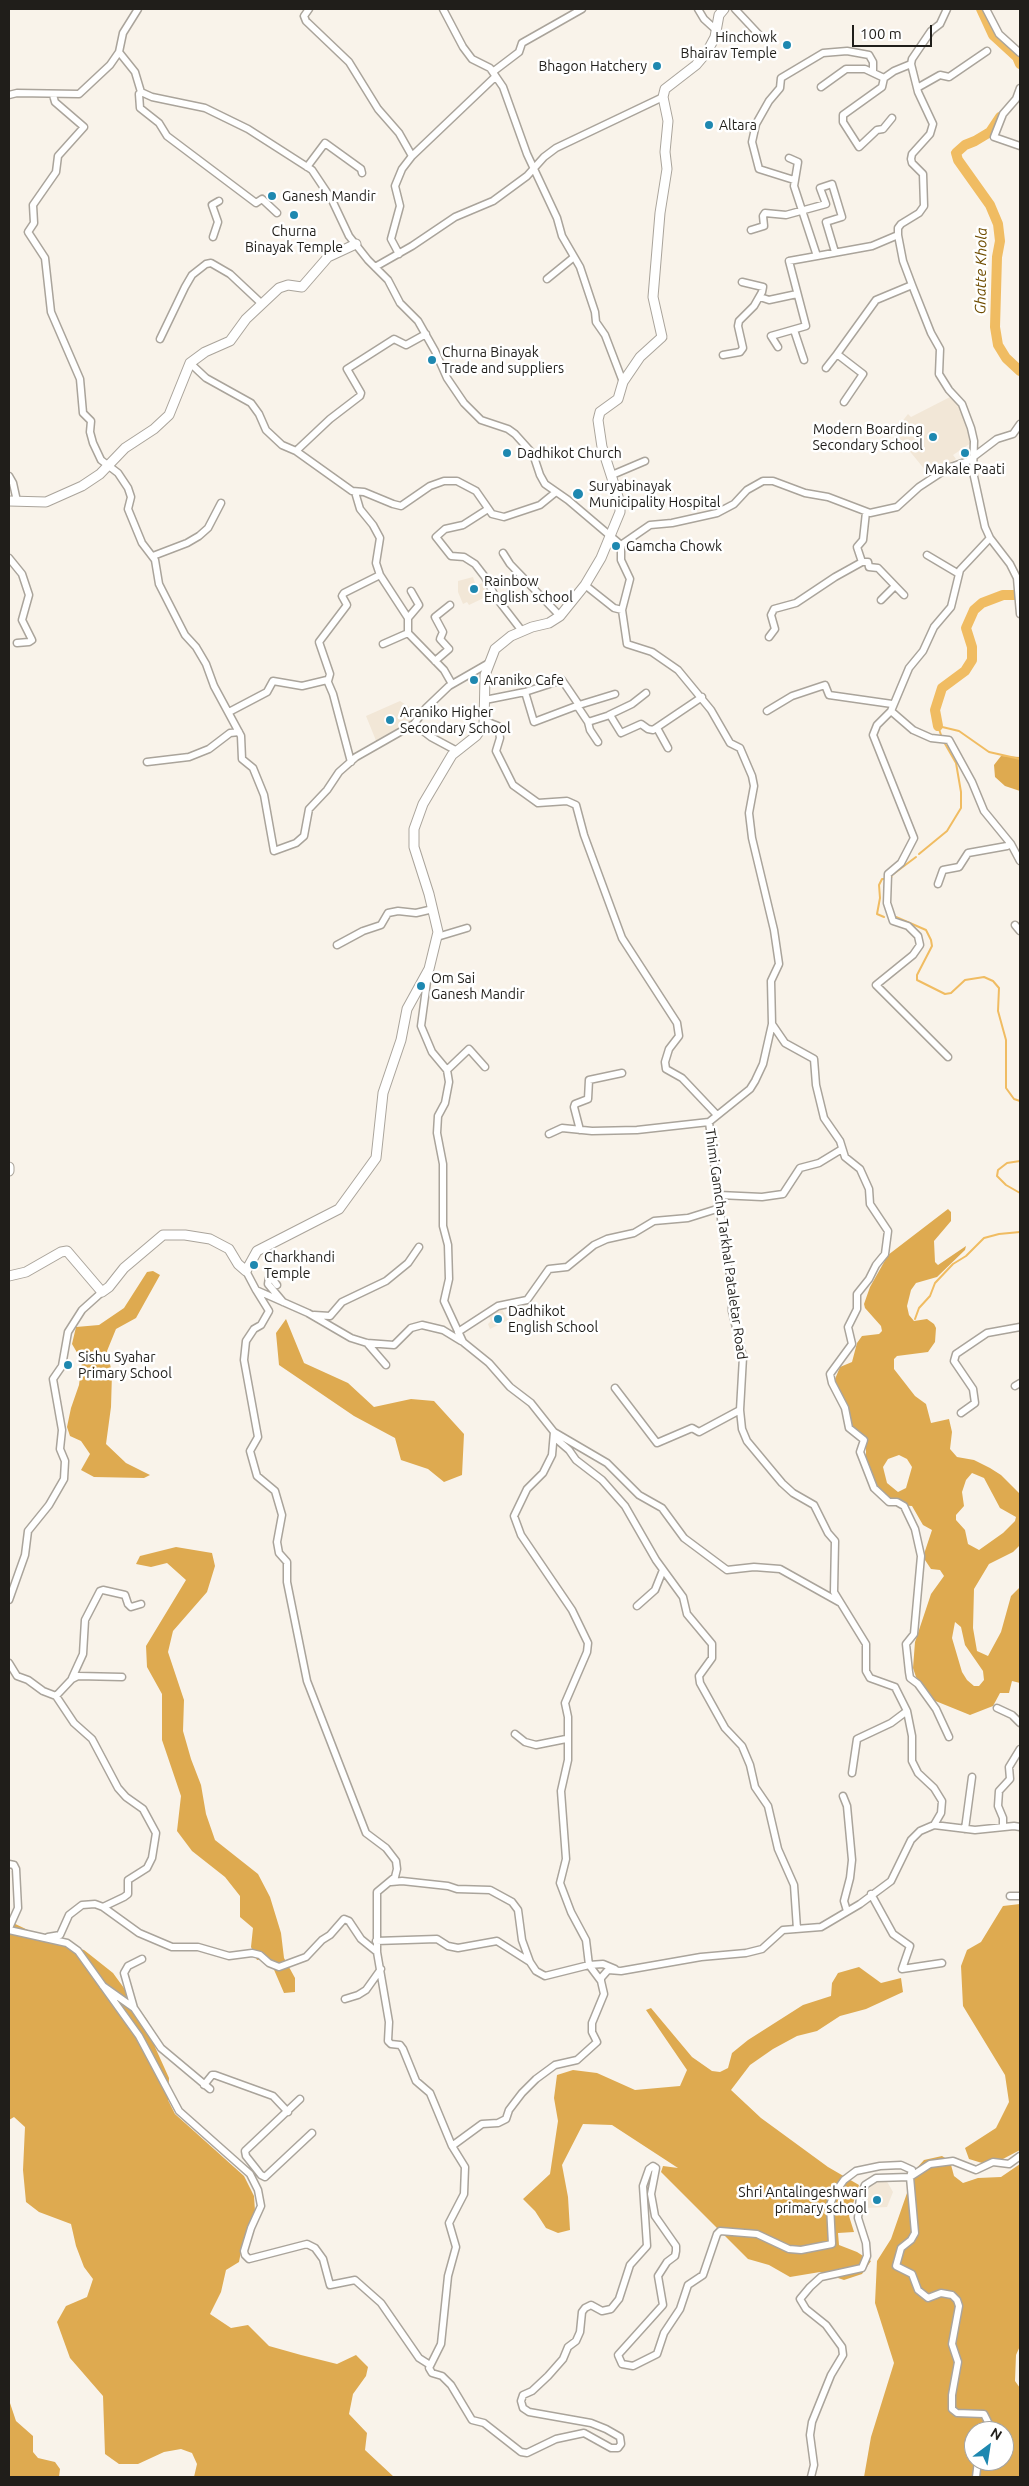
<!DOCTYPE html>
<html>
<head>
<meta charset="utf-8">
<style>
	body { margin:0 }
	#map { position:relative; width:1029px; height:2486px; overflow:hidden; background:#f9f3ea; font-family:Ubuntu,sans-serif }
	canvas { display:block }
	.frame { position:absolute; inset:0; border:10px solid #201e1a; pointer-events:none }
	.north { position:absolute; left:964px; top:2421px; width:50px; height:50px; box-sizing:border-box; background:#fff; border:1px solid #a6a5a3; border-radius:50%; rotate:31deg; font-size:14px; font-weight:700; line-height:20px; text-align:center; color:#201e1a }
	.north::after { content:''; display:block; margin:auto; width:18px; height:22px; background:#1e88b0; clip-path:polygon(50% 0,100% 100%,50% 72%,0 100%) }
	.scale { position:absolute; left:852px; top:25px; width:80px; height:22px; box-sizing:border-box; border:2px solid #201e1a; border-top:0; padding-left:6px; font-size:15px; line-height:18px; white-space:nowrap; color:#201e1a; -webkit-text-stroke:4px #fff; paint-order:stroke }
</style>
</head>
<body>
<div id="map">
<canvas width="1029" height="2486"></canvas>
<div class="frame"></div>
<div class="north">N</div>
<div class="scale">100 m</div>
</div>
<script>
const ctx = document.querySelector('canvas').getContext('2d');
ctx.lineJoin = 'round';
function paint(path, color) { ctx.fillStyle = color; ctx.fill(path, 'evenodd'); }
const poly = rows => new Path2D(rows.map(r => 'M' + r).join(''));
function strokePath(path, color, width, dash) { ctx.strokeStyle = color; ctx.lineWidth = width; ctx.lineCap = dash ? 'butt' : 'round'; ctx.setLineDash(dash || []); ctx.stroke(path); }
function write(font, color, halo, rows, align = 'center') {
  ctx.font = font + ' Ubuntu,sans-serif'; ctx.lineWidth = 5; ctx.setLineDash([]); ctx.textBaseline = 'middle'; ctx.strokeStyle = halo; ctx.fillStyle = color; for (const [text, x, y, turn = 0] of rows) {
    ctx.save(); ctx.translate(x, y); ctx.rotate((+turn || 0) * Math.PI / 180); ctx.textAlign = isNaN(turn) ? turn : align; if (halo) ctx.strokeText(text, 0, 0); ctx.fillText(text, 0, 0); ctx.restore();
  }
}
const built = poly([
	[952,396,960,405,971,443,953,455,956,459,930,476,894,432,908,414,911,417],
	[473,577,476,586,486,581,492,594,469,605,467,602,463,604,458,592,458,581],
	[400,701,419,713,410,725,377,743,366,716],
	[500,1306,508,1320,490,1329,488,1324,491,1321,489,1317,493,1313,492,1311],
	[885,2178,893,2192,887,2207,865,2208,863,2189]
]);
const forest = poly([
	[1001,756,1020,757,1020,791,1005,786,995,777,994,765],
	[948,1209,951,1212,951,1221,934,1241,935,1262,938,1265,966,1246,965,1250,937,1277,916,1283,911,1290,907,1306,909,1315,914,1321,927,1319,934,1324,936,1328,935,1342,928,1352,897,1356,894,1359,894,1369,915,1396,926,1404,931,1423,949,1419,952,1432,950,1449,957,1457,974,1460,990,1468,1001,1475,1020,1494,1020,1545,1013,1552,989,1564,974,1589,973,1628,977,1651,988,1656,1001,1632,1011,1596,1020,1587,1020,1683,1012,1681,1009,1693,1000,1693,993,1706,970,1715,933,1700,916,1677,913,1668,915,1642,931,1594,944,1576,940,1570,931,1569,923,1557,932,1530,923,1525,912,1506,897,1505,877,1493,866,1465,866,1445,851,1431,835,1379,840,1367,852,1362,857,1343,862,1336,879,1334,882,1331,881,1326,865,1308,864,1304,870,1287,888,1255],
	[899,1455,907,1459,912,1467,906,1488,898,1492,887,1483,883,1467,888,1459],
	[972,1473,984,1478,1000,1508,1016,1517,1015,1521,1003,1533,979,1550,968,1544,965,1530,956,1520,956,1515,964,1506,962,1492,966,1480],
	[955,1622,961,1627,965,1645,983,1671,984,1680,979,1686,974,1686,967,1680,962,1672,952,1638],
	[153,1271,160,1275,136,1318,116,1329,107,1351,112,1373,111,1407,106,1444,126,1463,150,1475,144,1478,94,1477,81,1470,90,1454,81,1441,70,1436,67,1427,71,1408,79,1385,82,1361,72,1344,76,1327,99,1325,124,1308,147,1272],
	[286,1319,304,1363,348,1383,374,1407,411,1399,434,1401,464,1434,462,1475,444,1482,428,1469,401,1460,395,1438,354,1416,279,1365,276,1333],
	[176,1547,212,1553,215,1566,207,1592,173,1631,168,1652,184,1700,183,1731,191,1759,201,1785,206,1814,215,1840,258,1874,270,1897,281,1933,284,1958,295,1978,295,1992,284,1993,269,1958,257,1960,251,1947,253,1928,240,1917,240,1896,225,1877,192,1851,177,1831,181,1796,162,1740,162,1694,147,1667,146,1646,186,1580,167,1563,151,1567,136,1564,140,1556],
	[1020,1904,1020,2150,1001,2160,982,2163,969,2159,965,2148,996,2128,1009,2102,1005,2075,963,2006,961,1966,967,1950,981,1942,1003,1906],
	[9,1921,51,1941,84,1950,113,1973,148,2021,155,2047,169,2078,168,2100,175,2114,244,2176,254,2196,255,2211,243,2241,239,2262,226,2270,221,2292,210,2314,231,2328,248,2325,269,2346,301,2355,337,2364,356,2355,368,2367,366,2376,353,2394,349,2414,367,2433,365,2450,394,2477,194,2477,197,2464,192,2453,181,2449,164,2452,138,2464,119,2464,105,2454,103,2396,70,2358,57,2322,66,2306,87,2297,93,2279,84,2267,76,2246,71,2224,39,2212,26,2202,23,2170,25,2127,14,2117,9,2120],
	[859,1967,881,1983,901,1978,903,1992,866,2009,840,2016,817,2031,797,2036,773,2049,750,2065,731,2090,761,2118,828,2167,859,2185,849,2216,854,2232,838,2233,839,2245,857,2252,871,2261,862,2274,844,2280,820,2272,790,2277,769,2265,748,2259,661,2172,663,2166,678,2168,612,2125,583,2124,562,2165,568,2197,570,2230,558,2233,546,2228,535,2211,523,2199,550,2174,558,2121,554,2098,557,2075,573,2070,597,2073,635,2090,680,2086,687,2070,646,2010,651,2008,692,2057,712,2071,720,2072,728,2068,732,2053,748,2040,803,2005,831,1996,832,1983,838,1973],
	[942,2156,950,2161,954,2176,963,2183,978,2178,1001,2177,1020,2164,1020,2346,1016,2355,1015,2381,1020,2388,1020,2477,864,2477,871,2437,894,2363,875,2303,877,2261,891,2239,915,2170,924,2160],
	[974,2431,1004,2431,1004,2461,974,2461],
	[9,2400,16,2421,33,2436,33,2452,38,2458,55,2462,60,2469,59,2477,9,2477]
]);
const stream = poly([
	[942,738,938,726,959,731,989,752,1020,759],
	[919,854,947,831,961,808,961,792,956,763,944,742],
	[891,878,892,875,916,857],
	[884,917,877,914,880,898,879,885,882,879,886,879],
	[896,917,926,930,931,940,932,946,917,975,917,980,945,994,951,993,965,980,984,977,993,981,999,988,998,1011,1006,1040,1006,1088,1014,1099,1020,1101],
	[1020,1161,1007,1163,998,1170,997,1176,1006,1185,1020,1193],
	[915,1319,919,1308,930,1296,935,1283,953,1264,966,1256,984,1238,999,1234,1020,1232]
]);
const river = poly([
	[981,9,993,35,1017,57,1020,64],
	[1000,117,990,132,975,141,965,145,956,153,958,160,990,205,998,224,1000,241,997,257,995,327,998,345,1006,358,1020,371],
	[938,726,935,710,942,688,965,671,972,660,972,647,966,628,974,610,982,603,1003,595,1020,595]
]);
const street = poly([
	[138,9,123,33,119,52,135,72,141,92,152,97,205,108,248,129,312,170,332,200,349,236,368,260,388,280,400,303,418,321,435,351,447,378,464,403,481,420,508,429,515,434,533,454,540,475,545,484,568,500,621,545],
	[309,9,304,16,306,21,349,62,378,109,399,133,412,156],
	[443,9,463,47,472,59,490,68,503,87,527,154,557,218,562,236,580,267,595,312,596,322,605,335,623,382],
	[698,9,704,19,715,29],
	[735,9,763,39],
	[947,9,940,24,931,31,912,59,911,64,918,92,933,124,930,134,912,154,911,159,912,163,923,174,924,206,919,213,901,224,898,228,898,235,903,261,912,285,931,333,940,349,939,374,949,390,962,404,971,428,974,441,973,472,985,527,990,538,960,570,951,607,934,627,923,651,909,668,891,711,913,730,931,738,949,740,972,782,984,811,1011,844,1020,861],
	[986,9,999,34,1020,53],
	[494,71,519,52,522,43,582,9],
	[884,78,882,87,843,115,843,122,859,147,877,130,883,129,892,118],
	[821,87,846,69,865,69,884,78,894,71,911,64],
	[917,88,940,75,949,77,987,51],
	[1020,88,1016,99,1003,114,994,137,1020,146],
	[139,94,140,108,159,123,167,136,256,203,262,199,277,213],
	[9,95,17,93,79,94,110,65,119,52],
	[53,95,55,102,84,127,58,156,56,172,33,205,34,223,28,232,45,258,51,312,80,379,83,413,91,421,90,432,93,443,101,460,118,473,128,488,131,497,128,509,142,543,155,560,159,584,185,635,196,647,206,664,214,686,241,736,242,759,253,768,264,795,274,851,296,843,304,836,309,809,327,790,339,772,356,757,414,724,426,708,449,686,489,663],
	[789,158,798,162,794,186,817,256,872,246,898,235],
	[307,167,325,143,361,169,362,173],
	[794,180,759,169,752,142,756,124,769,101,780,88,781,78,823,53,847,51,869,55,873,62,873,72],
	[751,230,764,226,763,216,765,213,786,215,826,204,820,188,832,184,842,217,826,222,835,252],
	[213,237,218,222,212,205,219,201],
	[399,254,391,239,400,206,395,186,402,169,412,156,495,77],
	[375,267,412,246,455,217,493,201,527,176,544,157,556,148,663,97],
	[547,279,574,257],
	[760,297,769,300,797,294],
	[794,330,804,360],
	[160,339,185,287,192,275,206,264,211,263,230,274,262,304],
	[778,347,771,336,806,326,789,261,817,256],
	[723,355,740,352,743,348,738,326,739,321,754,306,762,292,763,287,742,282],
	[190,363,206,378,251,403,259,414,266,430,282,445,296,451,352,491,364,492,393,504,401,506,430,486,444,481,457,481,476,491,492,514,504,517,540,505,556,492],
	[826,368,837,354],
	[844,402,863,374,837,354,876,300,912,285],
	[296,451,330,419,360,396,361,393,347,369,394,339,406,345,426,334],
	[612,475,645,461],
	[9,476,13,483,17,501],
	[355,492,360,509,373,525,380,538,376,563,380,575],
	[488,509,463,525,445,529,436,537,451,556,464,557,475,564,485,577,495,596,522,631],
	[866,512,863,540,857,547,862,562,868,562,869,567,878,568,904,595],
	[990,538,1010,564,1017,578,1020,614],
	[621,545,621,560,630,579,622,610,627,644,652,652,678,670,711,710,730,743,740,748,752,776,754,786,749,813,752,838,774,930,779,964,771,981,772,1024,785,1043,814,1059,816,1085,824,1118,840,1141,845,1157,860,1169,869,1189,870,1204,888,1231,885,1254,876,1265,869,1279,857,1294,857,1309,848,1327,852,1344,830,1374,832,1383,845,1408,849,1428,864,1440,860,1452,874,1488,889,1502,897,1502,904,1506,915,1529,921,1556,914,1634,906,1644,909,1672,910,1678,918,1684,936,1709,949,1737],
	[621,545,650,525,672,523,717,513,734,504,747,490,763,481,773,481,805,493,828,497,870,513,897,507,919,487,948,468,968,461,997,439,1013,434,1020,424],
	[503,553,510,564,560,616],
	[927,555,959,574],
	[153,556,187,543,199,536,208,528,221,503],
	[9,558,22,574,29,595,22,620,32,640,29,642,17,643],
	[585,585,614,608,622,610],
	[411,591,419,605,408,618,408,633,444,670,452,684],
	[881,600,895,586],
	[769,637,775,629,771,615,774,609,796,603,835,577,862,562],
	[383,644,408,633],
	[435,661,449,649,440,639,443,632,435,617,450,605],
	[328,681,330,674,319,642,347,605,342,596,344,593,380,575,408,618],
	[485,700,525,692,562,680,579,705,534,722,525,692],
	[579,705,615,694],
	[578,707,588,722,610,715,621,733,641,724,648,729,653,730,702,697],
	[767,711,792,696,825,685,829,695,892,704],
	[891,711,877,725,873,735,914,838,901,863,888,874,887,903,893,921,908,926,918,936,920,945,913,955,876,985,948,1057],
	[229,712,267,692,273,681,302,686,327,680,333,694,351,762],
	[609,715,632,704,646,693],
	[485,721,498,726,500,738,496,751,513,785,538,803,567,801,576,805,584,835,622,938,677,1023,679,1036,669,1049,665,1062,666,1069,682,1078,717,1115],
	[588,722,590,730,598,742],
	[414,724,431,737,457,751],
	[657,728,668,748],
	[147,762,189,757,209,749,230,733,239,732],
	[938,884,943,870,959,867,968,853,1007,846,1011,844],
	[1015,925,1020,931],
	[437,937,467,928],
	[337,945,363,931,381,925,388,913,398,911,416,913,433,909],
	[428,974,421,1026,432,1052,447,1070,449,1082,445,1103,438,1116,437,1133,443,1164,443,1226,448,1245,449,1279,444,1301,463,1342,489,1363,510,1387,531,1403,554,1432,552,1455,543,1473,527,1489,514,1516,521,1535,572,1610,588,1643,587,1652,565,1703,568,1717,568,1760,561,1791,566,1859,560,1883,571,1912,586,1940,589,1965,601,1981,604,1994,592,2023,592,2032,597,2042,577,2060,555,2065,536,2079,522,2093,509,2110,506,2119,498,2123,482,2124,452,2146],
	[772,1024,763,1064,755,1081,750,1089,709,1122,726,1259,732,1282,732,1311,743,1357,740,1410,742,1429,747,1441,782,1483,793,1493,814,1505,828,1533,835,1541,834,1592,866,1644,866,1671,870,1678,895,1687,907,1711,912,1736,912,1761,918,1773,934,1788,942,1801,941,1813,934,1825],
	[447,1070,469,1049,485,1067],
	[580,1130,574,1107,575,1104,588,1099,589,1080,622,1073],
	[549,1134,562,1128,592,1131,637,1130,709,1122],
	[719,1195,762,1197,783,1194,800,1168,819,1163,842,1149],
	[246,1271,256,1290,308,1313,351,1338,367,1343,394,1345,411,1328,422,1325,443,1330,461,1341],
	[277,1285,271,1277,269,1278,268,1284,283,1302],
	[256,1290,269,1311,261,1325,254,1329,246,1341,244,1360,258,1437,250,1451,257,1476,275,1491,282,1515,277,1542,279,1553,287,1562,287,1582,307,1681,366,1833,386,1848,396,1861,397,1869,395,1877,377,1892,377,1952,389,2022,388,2041,391,2044,400,2045,403,2049,416,2081,430,2093,452,2146,465,2167,464,2194,449,2223,456,2247,448,2276,441,2344,429,2368,432,2373,442,2376,451,2385,472,2420,484,2423,521,2452,527,2453,556,2439,584,2433,611,2448,618,2448,621,2444,620,2437,606,2429,591,2423,529,2412,523,2408,521,2401,523,2395,532,2391,548,2376,563,2359,568,2347,576,2341,580,2332,582,2312,585,2308,591,2305,602,2311,611,2309,619,2299,630,2265,647,2246,643,2186,649,2169,653,2166,656,2168,651,2194,655,2216,676,2246,676,2251,675,2256,667,2262,658,2276,663,2305,618,2355,622,2364,633,2366,657,2354,664,2333,680,2309,688,2285,703,2275,717,2234,720,2231,757,2234,789,2249,801,2250,832,2244,830,2205,834,2194,844,2180,856,2171,880,2166,901,2165,912,2170,910,2177,876,2178,865,2185,860,2197,858,2218,866,2243,867,2256,862,2268,821,2277,810,2287,800,2299,806,2309,826,2325,842,2347,843,2355,831,2375,812,2422,810,2435,814,2465,811,2477],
	[314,1315,330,1316,342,1302,386,1281,408,1263,419,1247],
	[458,1332,498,1306,527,1300,549,1269,567,1267,594,1245,607,1239,634,1233,654,1221,688,1218,720,1208],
	[367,1343,386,1365],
	[1015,1386,1020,1383],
	[615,1388,657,1443,692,1428,699,1432,740,1410],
	[961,1413,975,1403,973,1389,954,1361,956,1354,987,1333,1020,1327],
	[554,1432,607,1463,639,1495,662,1508,684,1538,727,1570,754,1567,780,1569,839,1602],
	[554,1437,569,1450,576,1460,602,1480,625,1506,656,1560,683,1597,687,1614,712,1644,712,1658,699,1676,700,1683,725,1728,742,1746,750,1765,755,1787,768,1806,778,1849,794,1885,797,1929],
	[9,1600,25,1555,28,1531,49,1505,64,1479,65,1461,60,1449,62,1430,53,1379,62,1366,68,1332,82,1310,102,1292],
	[637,1606,655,1590,663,1570],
	[9,1663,17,1676,28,1680,43,1691,56,1696],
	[72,1678,83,1654,85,1620,100,1591,103,1590,125,1595,128,1604,131,1607,141,1604],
	[997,1708,1012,1715,1020,1723],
	[515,1734,525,1742,536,1745,566,1739],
	[852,1773,857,1739,891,1723,907,1711],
	[843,1796,847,1806,852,1860,850,1878,844,1901,847,1911],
	[1003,1827,1003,1818,998,1806,999,1791,1010,1779,1009,1767,1020,1749],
	[965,1829,972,1777],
	[9,1864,14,1865,16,1869,18,1908,9,1928],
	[391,1882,402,1881,448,1886,457,1889,490,1890,512,1902,518,1910,522,1940,530,1962,536,1971,545,1976,589,1965,603,1964,615,1969],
	[871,1894,893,1934,910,1946,902,1969,942,1963],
	[1010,1896,1020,1896],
	[103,1907,139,1933,172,1947,198,1947,229,1956,252,1953,260,1955,269,1963,279,1967,306,1957,322,1940,330,1935,344,1919,349,1921,361,1939,377,1952],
	[9,1930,67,1943,78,1951,139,2036,179,2111,250,2174,258,2190,261,2206,251,2228,244,2251,245,2255,249,2259,307,2244,315,2248,323,2259,330,2285,355,2280,381,2303,419,2358,430,2365],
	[48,1937,60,1935,69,1915,82,1905,95,1904,103,1907,124,1897,128,1894,128,1880,147,1868,152,1858,156,1833,143,1809,126,1797,118,1788,92,1739,74,1723,56,1696,72,1679,78,1676,122,1677],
	[376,1941,437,1939,448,1946,458,1948,497,1941,530,1962],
	[601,1981,601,1978,608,1970,621,1971,701,1957,746,1953,762,1949,783,1930,821,1927,860,1904,891,1881,911,1840,920,1831,934,1825,975,1830,1014,1826,1020,1827],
	[103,1986,134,2008,161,2048,210,2089],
	[345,1999,358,1995,366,1990,381,1969],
	[134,2008,124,1973,128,1966,142,1959],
	[204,2085,212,2075,215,2075,273,2096,288,2112],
	[300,2099,245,2151,246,2156,261,2175,265,2177,312,2133],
	[986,2431,988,2422,984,2414,957,2413,952,2409,952,2395,958,2362,952,2344,959,2306,957,2300,952,2295,941,2293,928,2298,918,2290,912,2274,896,2266,901,2248,911,2240,915,2233,910,2177,930,2164,953,2161,976,2170,993,2162,1009,2164,1020,2156],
	[976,2477,978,2461]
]);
const secondary = poly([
	[9,501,46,502,82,486,100,474,125,448,154,429,169,415,190,363,205,352,230,341,246,319,279,288,288,285,302,287,328,257,356,244],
	[9,1167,9,1171],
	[9,1276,26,1272,61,1252,67,1251,102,1292,109,1287,124,1268,163,1235,185,1235,210,1239,229,1249,238,1264,246,1271,257,1251,339,1209,376,1158,383,1093,401,1040,407,1009,429,969,438,932,429,894,414,847,414,829,423,804,452,755,476,736,484,725,485,675,495,649,511,636,532,627,549,623,560,616,585,585,601,558,620,512,620,503,602,447,598,420,600,412,618,399,623,382,640,357,662,337,653,297,660,213,667,169,665,152,668,121,663,97,665,89,696,65,707,52,715,37,719,15,724,9]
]);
const markers = [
	[787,45,5,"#1e88b0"],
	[657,66,5,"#1e88b0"],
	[709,125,5,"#1e88b0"],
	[272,196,5,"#1e88b0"],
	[294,215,5,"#1e88b0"],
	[432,360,5,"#1e88b0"],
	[933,437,5,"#1e88b0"],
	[507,453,5,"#1e88b0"],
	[965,453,5,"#1e88b0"],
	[578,494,6,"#1e88b0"],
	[616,546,5,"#1e88b0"],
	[474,589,5,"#1e88b0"],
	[474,680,5,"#1e88b0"],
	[390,720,5,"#1e88b0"],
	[421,986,5,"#1e88b0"],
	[254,1265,5,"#1e88b0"],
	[498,1319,5,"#1e88b0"],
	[68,1365,5,"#1e88b0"],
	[877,2200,5,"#1e88b0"]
];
const poiNames = [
	["Hinchowk",777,37,"right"],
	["Bhairav Temple",777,53,"right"],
	["Bhagon Hatchery",647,66,"right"],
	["Altara",719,125],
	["Ganesh Mandir",282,196],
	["Churna",294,231,"center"],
	["Binayak Temple",294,247,"center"],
	["Churna Binayak",442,352],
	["Trade and suppliers",442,368],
	["Modern Boarding",923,429,"right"],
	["Secondary School",923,445,"right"],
	["Dadhikot Church",517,453],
	["Makale Paati",965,469,"center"],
	["Suryabinayak",589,486],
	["Municipality Hospital",589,502],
	["Gamcha Chowk",626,546],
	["Rainbow",484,581],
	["English school",484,597],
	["Araniko Cafe",484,680],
	["Araniko Higher",400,712],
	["Secondary School",400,728],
	["Om Sai",431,978],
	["Ganesh Mandir",431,994],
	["Charkhandi",264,1257],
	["Temple",264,1273],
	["Dadhikot",508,1311],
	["English School",508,1327],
	["Sishu Syahar",78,1357],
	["Primary School",78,1373],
	["Shri Antalingeshwari",867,2192,"right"],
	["primary school",867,2208,"right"]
];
const streetNames = [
	["Thimi Gamcha Tarkhal Pataletar Road",726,1244,82]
];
const waterNames = [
	["Ghatte Khola",981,271,-89]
];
paint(built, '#f2e7d7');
paint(forest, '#deaa50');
strokePath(stream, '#f0bc62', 2);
strokePath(river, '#f0bc62', 10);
strokePath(street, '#aaa49b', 9);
strokePath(secondary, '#aaa49b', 11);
strokePath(street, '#fff', 6);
strokePath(secondary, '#fff', 9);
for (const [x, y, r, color] of markers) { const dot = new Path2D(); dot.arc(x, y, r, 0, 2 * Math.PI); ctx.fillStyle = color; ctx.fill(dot); strokePath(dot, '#fff', 2); }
write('14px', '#201e1a', '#fff', poiNames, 'left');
write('14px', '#201e1a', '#fff', streetNames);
write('italic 15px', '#6f4d01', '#fff', waterNames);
</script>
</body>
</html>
